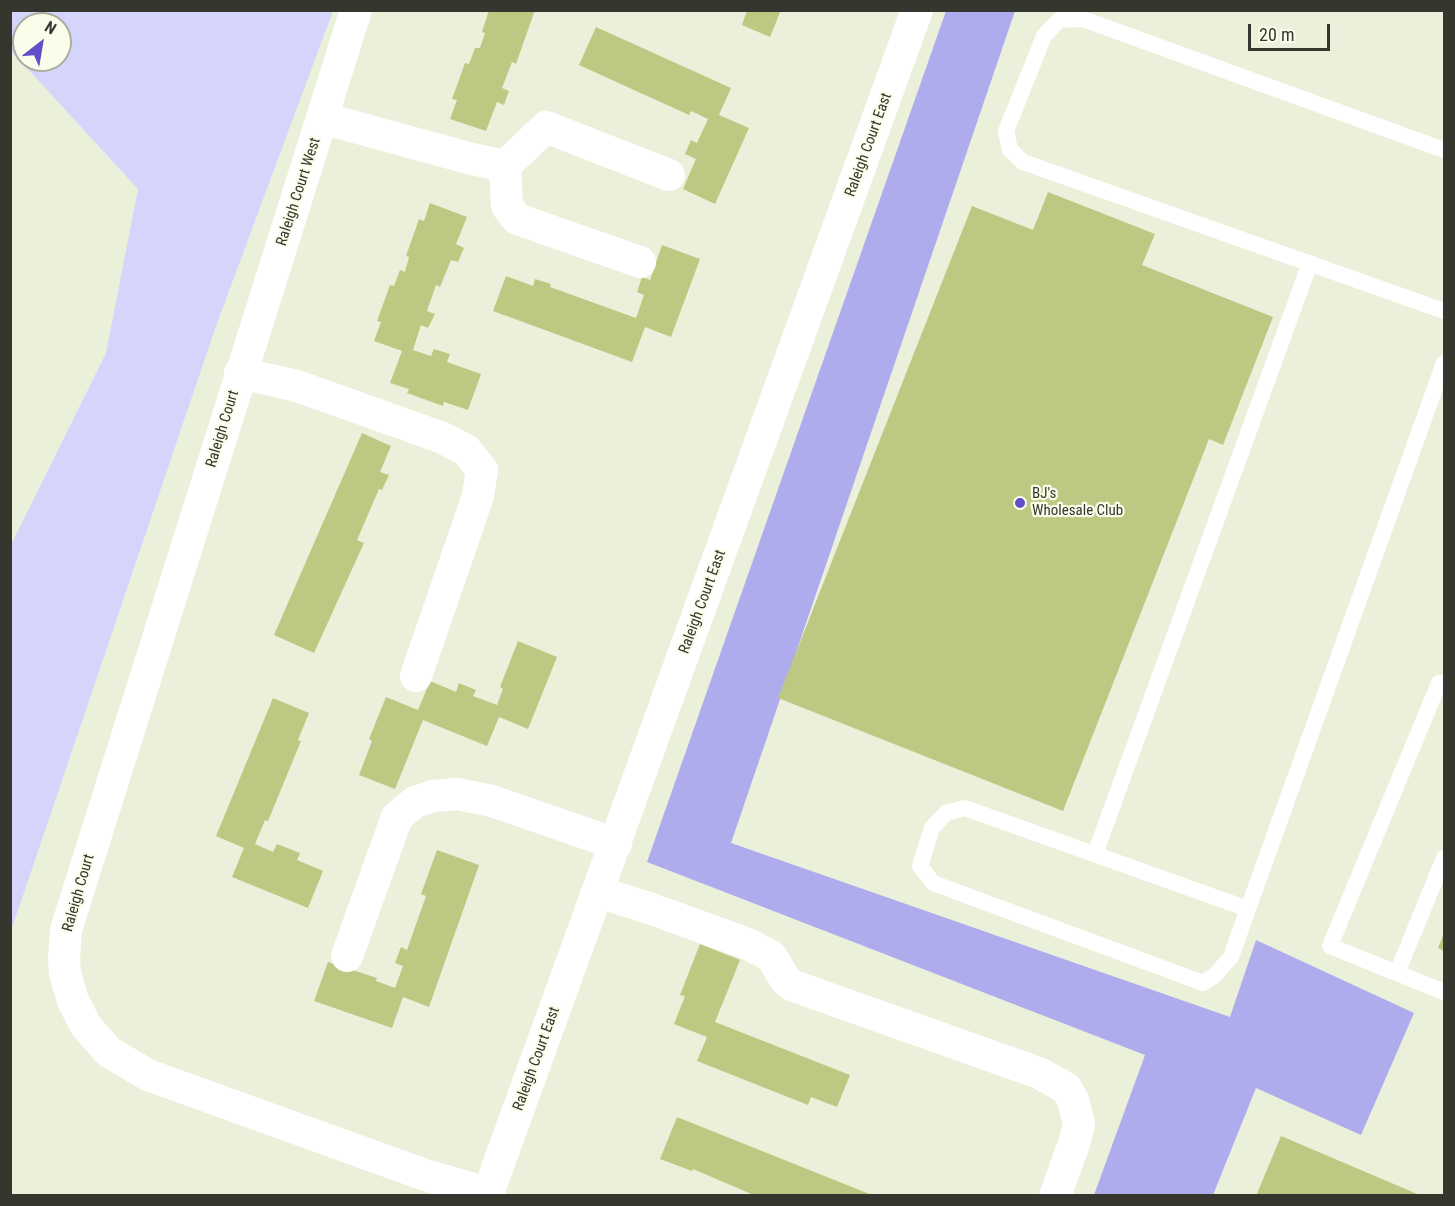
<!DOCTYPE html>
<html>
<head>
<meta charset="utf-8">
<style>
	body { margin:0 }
	#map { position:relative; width:1455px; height:1206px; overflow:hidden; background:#ebf0db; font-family:"Roboto Condensed",sans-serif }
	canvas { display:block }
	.frame { position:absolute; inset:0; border:12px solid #35372f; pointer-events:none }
	.north { position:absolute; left:12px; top:12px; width:60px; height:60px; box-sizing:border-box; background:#f9fde9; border:2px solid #abae9f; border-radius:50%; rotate:31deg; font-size:16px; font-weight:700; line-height:24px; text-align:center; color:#35372f }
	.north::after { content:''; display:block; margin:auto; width:21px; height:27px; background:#624ec7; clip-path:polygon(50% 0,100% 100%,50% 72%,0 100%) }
	.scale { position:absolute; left:1248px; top:24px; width:82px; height:27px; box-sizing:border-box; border:3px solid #35372f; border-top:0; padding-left:8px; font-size:18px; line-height:21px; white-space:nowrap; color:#35372f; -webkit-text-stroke:4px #f9fde9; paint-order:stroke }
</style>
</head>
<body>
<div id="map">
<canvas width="1455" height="1206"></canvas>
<div class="frame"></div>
<div class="north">N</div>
<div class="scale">20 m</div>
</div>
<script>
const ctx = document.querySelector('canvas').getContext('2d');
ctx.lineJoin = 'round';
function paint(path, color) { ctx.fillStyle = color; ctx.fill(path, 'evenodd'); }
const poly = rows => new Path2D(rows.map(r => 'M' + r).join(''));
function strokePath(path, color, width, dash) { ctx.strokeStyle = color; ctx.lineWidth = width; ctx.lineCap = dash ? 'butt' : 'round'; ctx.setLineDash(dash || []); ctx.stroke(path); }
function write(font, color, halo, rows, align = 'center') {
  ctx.font = font + ' "Roboto Condensed",sans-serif'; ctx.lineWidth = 4.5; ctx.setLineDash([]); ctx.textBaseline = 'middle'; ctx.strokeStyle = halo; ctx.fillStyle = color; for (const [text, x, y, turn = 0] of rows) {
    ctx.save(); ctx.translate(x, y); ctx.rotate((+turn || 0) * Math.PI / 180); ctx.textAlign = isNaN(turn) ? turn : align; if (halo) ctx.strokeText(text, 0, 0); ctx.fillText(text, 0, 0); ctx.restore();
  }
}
const green = poly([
	[11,10,333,11,216,326,11,931,11,545,106,353,138,189,15,55,11,52],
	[24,24,60,24,60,60,24,60]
]);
const forest = poly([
	[946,11,1015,11,731,843,1230,1017,1256,940,1414,1013,1361,1135,1256,1088,1213,1195,1094,1195,1145,1055,647,862]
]);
const building = poly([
	[489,10,535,10,516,64,512,62,502,88,509,91,504,105,497,102,486,131,450,119,457,100,452,99,465,63,469,64,475,48,480,48,485,33,482,32],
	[747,10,781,10,770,37,742,25],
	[596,27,731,88,719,115,749,128,715,204,683,189,696,159,685,154,691,140,697,143,708,119,691,111,689,115,579,65],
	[1048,192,1155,234,1142,265,1273,317,1223,445,1209,439,1063,811,778,698,972,206,1033,230],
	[430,203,467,217,456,244,464,248,458,262,451,260,440,287,436,285,427,311,435,314,428,328,421,325,413,350,431,356,434,349,450,354,447,362,481,374,468,410,444,402,443,406,407,393,409,389,390,383,402,351,374,341,381,322,377,321,390,285,394,286,400,270,405,272,409,257,406,256,419,219,424,221],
	[662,245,700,259,671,337,645,327,632,362,493,311,506,276,533,286,535,279,551,284,550,287,636,318,644,295,637,292,642,277,650,280],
	[362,433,391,446,380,472,389,475,382,490,379,489,357,540,364,543,314,653,274,635],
	[518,641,557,657,528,729,499,717,487,746,423,720,395,789,359,775,372,741,369,739,386,697,418,710,430,681,456,692,459,683,476,690,473,696,497,705,503,689,500,687],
	[273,698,309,713,298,740,301,741,268,821,265,820,255,844,273,852,277,844,300,853,297,860,323,871,308,908,232,877,244,848,216,836],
	[437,850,479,865,429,1007,403,997,392,1028,314,1001,328,962,377,978,376,981,395,988,403,966,395,963,401,947,407,950,426,896,421,894],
	[1444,933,1444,951,1438,948],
	[700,944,740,960,715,1022,850,1075,837,1107,811,1097,808,1105,697,1061,707,1037,674,1024,685,996,680,995],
	[677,1117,872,1195,872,1196,756,1196,693,1169,692,1171,660,1159],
	[1281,1136,1422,1196,1256,1196]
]);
const lane = poly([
	[1444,150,1083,19,1059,20,1044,36,1006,131,1010,150,1023,162,1444,311],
	[1444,683,1439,683,1330,946,1444,992],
	[1095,854,1310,263],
	[1248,909,965,808,946,813,932,828,920,866,933,883,1203,983,1215,975,1231,957,1248,909,1444,363],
	[1397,973,1444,858]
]);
const street = poly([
	[356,10,66,930,64,959,65,973,73,1001,86,1026,109,1052,148,1075,428,1176,488,1193],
	[322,118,472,159,505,166,546,127,669,175],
	[505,166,507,206,517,219,640,262],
	[240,373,297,386,443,438,466,450,482,470,478,496,416,676],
	[598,892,652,909,748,944,771,956,785,979,791,985,1039,1073,1066,1088,1073,1100,1079,1124,1075,1141,1055,1196],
	[347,956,397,817,415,802,433,796,457,794,492,801,616,844],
	[487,1196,917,10]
]);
const markers = [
	[1020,503,6,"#624ec7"]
];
const streetNames = [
	["Raleigh Court East",869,145,-70],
	["Raleigh Court West",299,192,-72],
	["Raleigh Court",223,429,-73],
	["Raleigh Court East",703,602,-70],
	["Raleigh Court",79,893,-74],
	["Raleigh Court East",537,1059,-70]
];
const poiNames = [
	["BJ's",1032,494],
	["Wholesale Club",1032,511]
];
paint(green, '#d5d5fc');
paint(forest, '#afacee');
paint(building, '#bdc983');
strokePath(lane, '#fff', 16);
strokePath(street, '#fff', 32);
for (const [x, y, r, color] of markers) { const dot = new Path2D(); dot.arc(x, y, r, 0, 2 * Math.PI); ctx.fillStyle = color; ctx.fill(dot); strokePath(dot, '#f9fde9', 2); }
write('15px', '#35372f', '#f9fde9', streetNames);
write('15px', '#35372f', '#f9fde9', poiNames, 'left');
</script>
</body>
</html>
